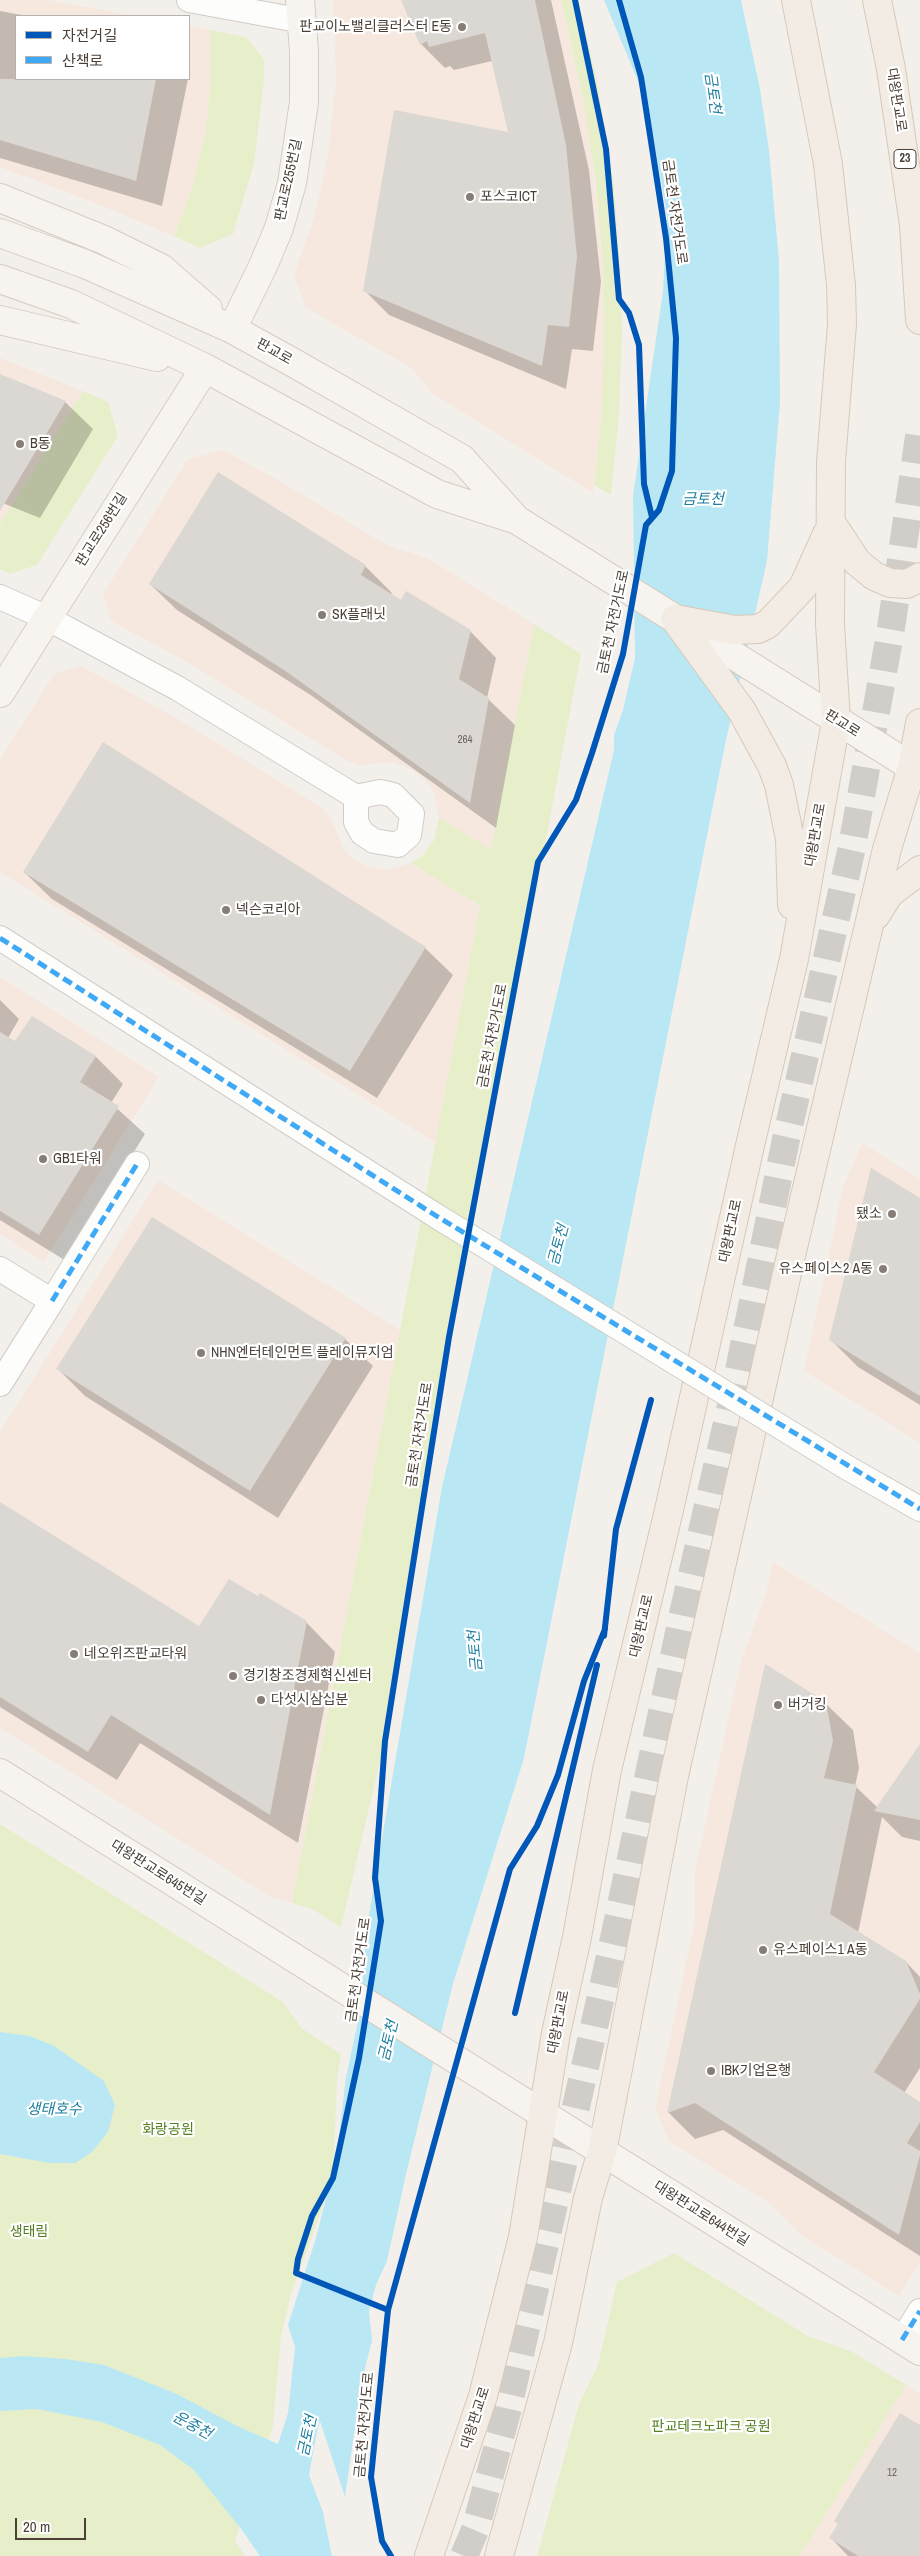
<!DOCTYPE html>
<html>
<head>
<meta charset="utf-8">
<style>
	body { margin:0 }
	#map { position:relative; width:920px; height:2556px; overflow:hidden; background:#f3f0ec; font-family:"Archivo Narrow","Noto Sans KR",sans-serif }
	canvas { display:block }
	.legend { position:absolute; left:15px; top:15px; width:175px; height:65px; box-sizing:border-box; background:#fff; border:1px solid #b7b2af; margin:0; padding:6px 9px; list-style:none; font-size:15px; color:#4b3f36 }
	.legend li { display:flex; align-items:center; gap:10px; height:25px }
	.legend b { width:25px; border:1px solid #b7b2af }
	.scale { position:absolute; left:15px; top:2518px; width:71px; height:22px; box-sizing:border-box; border:2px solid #4b3f36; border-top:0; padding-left:6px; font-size:15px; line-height:18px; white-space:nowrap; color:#4b3f36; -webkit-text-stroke:4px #fff; paint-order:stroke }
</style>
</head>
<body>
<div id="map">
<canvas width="920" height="2556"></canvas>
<ul class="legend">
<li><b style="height:6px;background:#0057b8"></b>자전거길</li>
<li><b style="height:6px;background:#3fa9f5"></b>산책로</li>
</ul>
<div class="scale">20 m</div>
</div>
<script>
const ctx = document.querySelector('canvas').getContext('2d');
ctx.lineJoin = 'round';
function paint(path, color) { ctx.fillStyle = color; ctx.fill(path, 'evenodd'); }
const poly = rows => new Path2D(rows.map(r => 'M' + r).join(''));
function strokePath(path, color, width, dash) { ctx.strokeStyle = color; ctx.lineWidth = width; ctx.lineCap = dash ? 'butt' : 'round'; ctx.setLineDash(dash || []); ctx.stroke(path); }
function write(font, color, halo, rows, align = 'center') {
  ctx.font = font + ' "Archivo Narrow","Noto Sans KR",sans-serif'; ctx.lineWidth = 4.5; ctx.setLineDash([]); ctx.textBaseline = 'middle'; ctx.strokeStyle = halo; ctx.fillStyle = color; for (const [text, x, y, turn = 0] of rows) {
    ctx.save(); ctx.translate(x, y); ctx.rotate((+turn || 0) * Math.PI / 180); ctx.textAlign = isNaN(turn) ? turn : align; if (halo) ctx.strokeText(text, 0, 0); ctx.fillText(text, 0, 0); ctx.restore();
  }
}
const commercial = poly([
	[0,0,49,0,135,16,16,16,16,79,189,79,189,26,210,30,210,87,206,130,193,185,174,236,85,199,0,167],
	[333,0,561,0,589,129,603,269,604,327,602,407,593,493,433,394,410,367,306,308,294,275,314,218,328,155,336,80],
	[0,358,83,391,0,524],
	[222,450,273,477,387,545,429,559,534,624,491,850,439,818,434,792,425,780,414,771,394,763,383,762,362,766,349,762,187,662,111,621,103,594,188,459],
	[81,666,175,717,322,808,331,819,343,848,356,861,369,867,387,870,411,863,480,906,436,1143,0,872,0,759,54,674],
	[0,977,159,1077,44,1262,0,1234],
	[862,1143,920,1179,920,1443,804,1371,843,1187],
	[158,1180,400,1330,292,1903,271,1897,0,1728,0,1432],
	[773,1562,920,1653,920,2262,899,2296,802,2236,771,2204,669,2141,655,2108,695,1921,695,1871,741,1661,766,1594],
	[906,2385,920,2394,920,2556,800,2556]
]);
const green = poly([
	[561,0,578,0,597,81,614,187,619,251,622,331,619,416,611,495,594,485,602,407,604,327,603,269,595,177,583,99],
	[210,30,246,37,264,59,264,80,254,164,233,234,200,248,174,236,193,185,206,130,210,87],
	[83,391,108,402,118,436,37,565,10,574,0,569,0,524],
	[534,624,581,654,422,1496,385,1741,341,1927,312,1909,292,1903,480,906,411,863,423,855,434,840,439,818,491,849],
	[0,1824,283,2002,301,2028,341,2054,337,2079,333,2178,291,2294,281,2336,273,2426,235,2541,245,2556,0,2556],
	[674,2253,808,2336,853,2352,906,2385,800,2556,537,2556,579,2404,598,2365,617,2282]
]);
const water = poly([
	[604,0,741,0,760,89,769,150,779,261,780,402,767,561,725,745,524,1758,453,1984,406,2174,387,2261,376,2285,369,2312,372,2340,361,2385,345,2497,320,2421,317,2431,309,2475,323,2512,332,2556,260,2556,242,2530,193,2469,160,2445,102,2422,37,2409,0,2411,0,2358,23,2356,66,2359,104,2365,177,2394,237,2426,278,2444,288,2413,295,2347,288,2325,316,2238,337,2154,346,2077,361,2007,366,1932,442,1487,614,750,614,735,623,710,635,658,633,496,663,291,667,216,648,105],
	[0,2032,30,2036,54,2046,104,2081,115,2105,108,2132,92,2152,75,2163,49,2163,0,2154]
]);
const shadow = poly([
	[402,0,551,0,589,170,601,282,593,351,572,349,566,389,389,315,365,291,509,133,492,61,454,70,450,66,445,68,421,44],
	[0,11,27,16,16,16,16,79,188,79,162,206,0,158],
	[0,375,65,402,93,429,40,518,0,502],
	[365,566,392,593,390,595,470,631,496,658,487,698,515,725,496,828,312,696,177,610,150,584],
	[24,872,425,948,453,975,377,1098,52,899],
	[0,1000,19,1019,8,1038,16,1043,32,1017,96,1057,123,1084,111,1103,145,1134,66,1261,0,1220],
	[920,1200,920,1405,858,1367,830,1339],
	[345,1339,373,1366,278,1518,85,1396,58,1369],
	[0,1503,200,1628,306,1622,335,1652,298,1843,140,1743,117,1780,0,1707],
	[766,1666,825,1703,853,1730,859,1768,855,1786,878,1808,920,1757,920,1841,902,1837,882,1817,858,1933,906,1962,920,1977,920,2068,904,2093,920,2103,920,2256,723,2130,695,2139,669,2113],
	[920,2427,920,2556,848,2556,831,2538]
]);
const building = poly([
	[401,0,535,0,566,145,577,257,569,327,548,325,542,366,363,291,394,110,508,132,485,33,429,47,427,41,420,45],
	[0,79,156,79,136,181,0,140],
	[0,374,66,401,0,511],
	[218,472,366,565,361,575,401,600,406,591,471,630,459,679,489,698,470,803,284,670,149,584],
	[103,742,426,947,350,1071,23,872],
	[32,1016,96,1056,80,1082,119,1106,39,1235,0,1211,0,1032,15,1041],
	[871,1168,920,1198,920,1396,829,1340],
	[152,1217,346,1338,250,1491,56,1369],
	[0,1502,199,1626,229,1579,258,1596,260,1593,307,1621,270,1815,111,1715,88,1752,0,1697],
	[765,1664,826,1702,833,1741,824,1778,857,1785,830,1914,906,1961,920,1994,920,1999,874,2072,920,2102,920,2122,907,2143,920,2151,920,2155,899,2235,695,2103,667,2113],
	[920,1744,920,1820,874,1811],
	[900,2413,920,2425,920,2556,858,2556,829,2538,838,2524,834,2521]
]);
const primaryTunnel = poly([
	[464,2556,475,2530,507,2412,613,1943,683,1614,737,1380,785,1144,852,847,891,628,920,430]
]);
const street = poly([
	[189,0,303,21],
	[0,597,47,618,177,688,356,797,380,792,393,795,412,814,409,835,398,845,374,841,362,833,356,822,356,797],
	[0,938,438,1217],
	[0,1269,52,1301,0,1384],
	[52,1301,137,1164],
	[846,1467,920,1509],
	[902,2340,920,2311]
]);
const secondary = poly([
	[0,198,104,240,161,268,208,309],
	[0,233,85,264,232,329,292,362,462,459,516,519],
	[0,279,71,304,205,368,437,494,517,520,920,772],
	[0,320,157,357],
	[232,329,263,266,279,228,292,183,304,102,304,51,300,0],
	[0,693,205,368],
	[0,1773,920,2351]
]);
const primary = poly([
	[877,0,891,69,914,225,920,320],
	[832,524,857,562,874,576,890,583,907,584,920,577],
	[675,619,742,711,772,766,779,785,790,839,792,905],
	[675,619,735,630,758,629,768,624,803,587,827,534],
	[876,915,889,894,920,870],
	[429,2556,483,2396,523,2237,556,2033,577,1937,607,1770,669,1510,751,1141,794,959,836,721,830,624,831,462,842,324,841,285,828,164,796,0],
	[499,2556,558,2343,588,2198,602,2152,674,1776,790,1260,887,849,912,767,920,723]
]);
const streetBridge = poly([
	[438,1217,846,1467]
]);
const quiet = poly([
	[0,938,438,1217,920,1509],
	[52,1301,137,1164],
	[902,2340,920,2311]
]);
const cycleway = poly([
	[575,0,606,149,619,299,629,313,639,345,644,484,652,517],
	[604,1636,616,1529,651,1400],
	[515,2013,597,1665],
	[388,2310,296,2273,298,2259,312,2216,333,2178,359,2058,381,1921,375,1878,385,1741,449,1337,538,862,576,800,592,753,623,654,646,525,659,510,672,471,676,338,666,238,641,77,619,0],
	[391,2556,382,2541,371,2477,388,2310,510,1869,537,1826,558,1775,584,1681,605,1629]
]);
const markers = [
	[462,27,5,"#867d76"],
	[470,197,5,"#867d76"],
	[20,444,5,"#867d76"],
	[322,615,5,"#867d76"],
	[226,910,5,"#867d76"],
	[43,1159,5,"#867d76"],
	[892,1214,5,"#867d76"],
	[883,1269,5,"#867d76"],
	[201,1353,5,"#867d76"],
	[74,1654,5,"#867d76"],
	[233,1676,5,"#867d76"],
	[261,1700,5,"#867d76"],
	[778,1705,5,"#867d76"],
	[763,1950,5,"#867d76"],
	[711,2071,5,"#867d76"]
];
const numberNames = [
	["264",465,740],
	["12",892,2473]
];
const shields = [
	[905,159,22]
];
const shieldNames = [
	["23",905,159]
];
const poiNames = [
	["판교이노밸리클러스터 E동",452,27,"right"],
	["포스코ICT",480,197],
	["B동",30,444],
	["SK플래닛",332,615],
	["넥슨코리아",236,910],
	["GB1타워",53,1159],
	["됐소",882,1214,"right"],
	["유스페이스2 A동",873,1269,"right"],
	["NHN엔터테인먼트 플레이뮤지엄",211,1353],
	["네오위즈판교타워",84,1654],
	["경기창조경제혁신센터",243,1676],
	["다섯시삼십분",271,1700],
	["버거킹",788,1705],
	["유스페이스1 A동",773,1950],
	["IBK기업은행",721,2071]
];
const streetNames = [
	["대왕판교로",896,100,81],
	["판교로255번길",289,180,-78],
	["금토천 자전거도로",674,212,82],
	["판교로",274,352,29],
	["판교로256번길",102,530,-58],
	["금토천 자전거도로",614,622,-78],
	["판교로",842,724,32],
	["대왕판교로",816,835,-80],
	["금토천 자전거도로",493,1036,-79],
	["대왕판교로",731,1231,-78],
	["금토천 자전거도로",420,1435,-81],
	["대왕판교로",642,1626,-77],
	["대왕판교로645번길",158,1873,32],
	["금토천 자전거도로",359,1970,-82],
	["대왕판교로",559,2022,-79],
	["대왕판교로644번길",701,2214,32],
	["대왕판교로",476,2418,-72],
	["금토천 자전거도로",365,2425,-85]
];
const parkNames = [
	["화랑공원",168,2130],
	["생태림",29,2232],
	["판교테크노파크 공원",711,2427]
];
const waterNames = [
	["금토천",712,93,82],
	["금토천",703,500],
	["금토천",559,1245,-75],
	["금토천",476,1651,-95],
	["금토천",389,2041,-76],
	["생태호수",54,2110],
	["운중천",192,2426,28],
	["금토천",308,2436,-78]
];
paint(commercial, '#f6e8de');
paint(green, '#e7efca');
paint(water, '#b9e8f4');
paint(shadow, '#0003');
paint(building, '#dbd7d2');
strokePath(primaryTunnel, '#d1cdc8', 28, [28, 14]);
strokePath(street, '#d0ccc8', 26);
strokePath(secondary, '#d5cdc3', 30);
strokePath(primary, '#d8c8b7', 30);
strokePath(street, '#fdfdfc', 24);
strokePath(secondary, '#f7f4f0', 28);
strokePath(primary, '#f2ece4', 28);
strokePath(streetBridge, '#d0ccc8', 26, []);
strokePath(streetBridge, '#fdfdfc', 24);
strokePath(quiet, '#3fa9f5', 5, [10, 5]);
strokePath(cycleway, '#0057b8', 6);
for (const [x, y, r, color] of markers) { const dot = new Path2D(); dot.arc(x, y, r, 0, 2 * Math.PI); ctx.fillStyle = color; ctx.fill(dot); strokePath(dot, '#fff', 2); }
write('11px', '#70665f', null, numberNames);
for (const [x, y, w] of shields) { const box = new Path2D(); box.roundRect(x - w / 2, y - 9.5, w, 19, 4); ctx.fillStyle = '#fff'; ctx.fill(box); strokePath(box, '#4b3f36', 1); }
write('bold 12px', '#4b3f36', null, shieldNames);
write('14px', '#4b3f36', '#fff', poiNames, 'left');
write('14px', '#4b3f36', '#fff', streetNames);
write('14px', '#557e21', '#fff', parkNames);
write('italic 15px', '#1f80a0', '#fff', waterNames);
</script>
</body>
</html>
